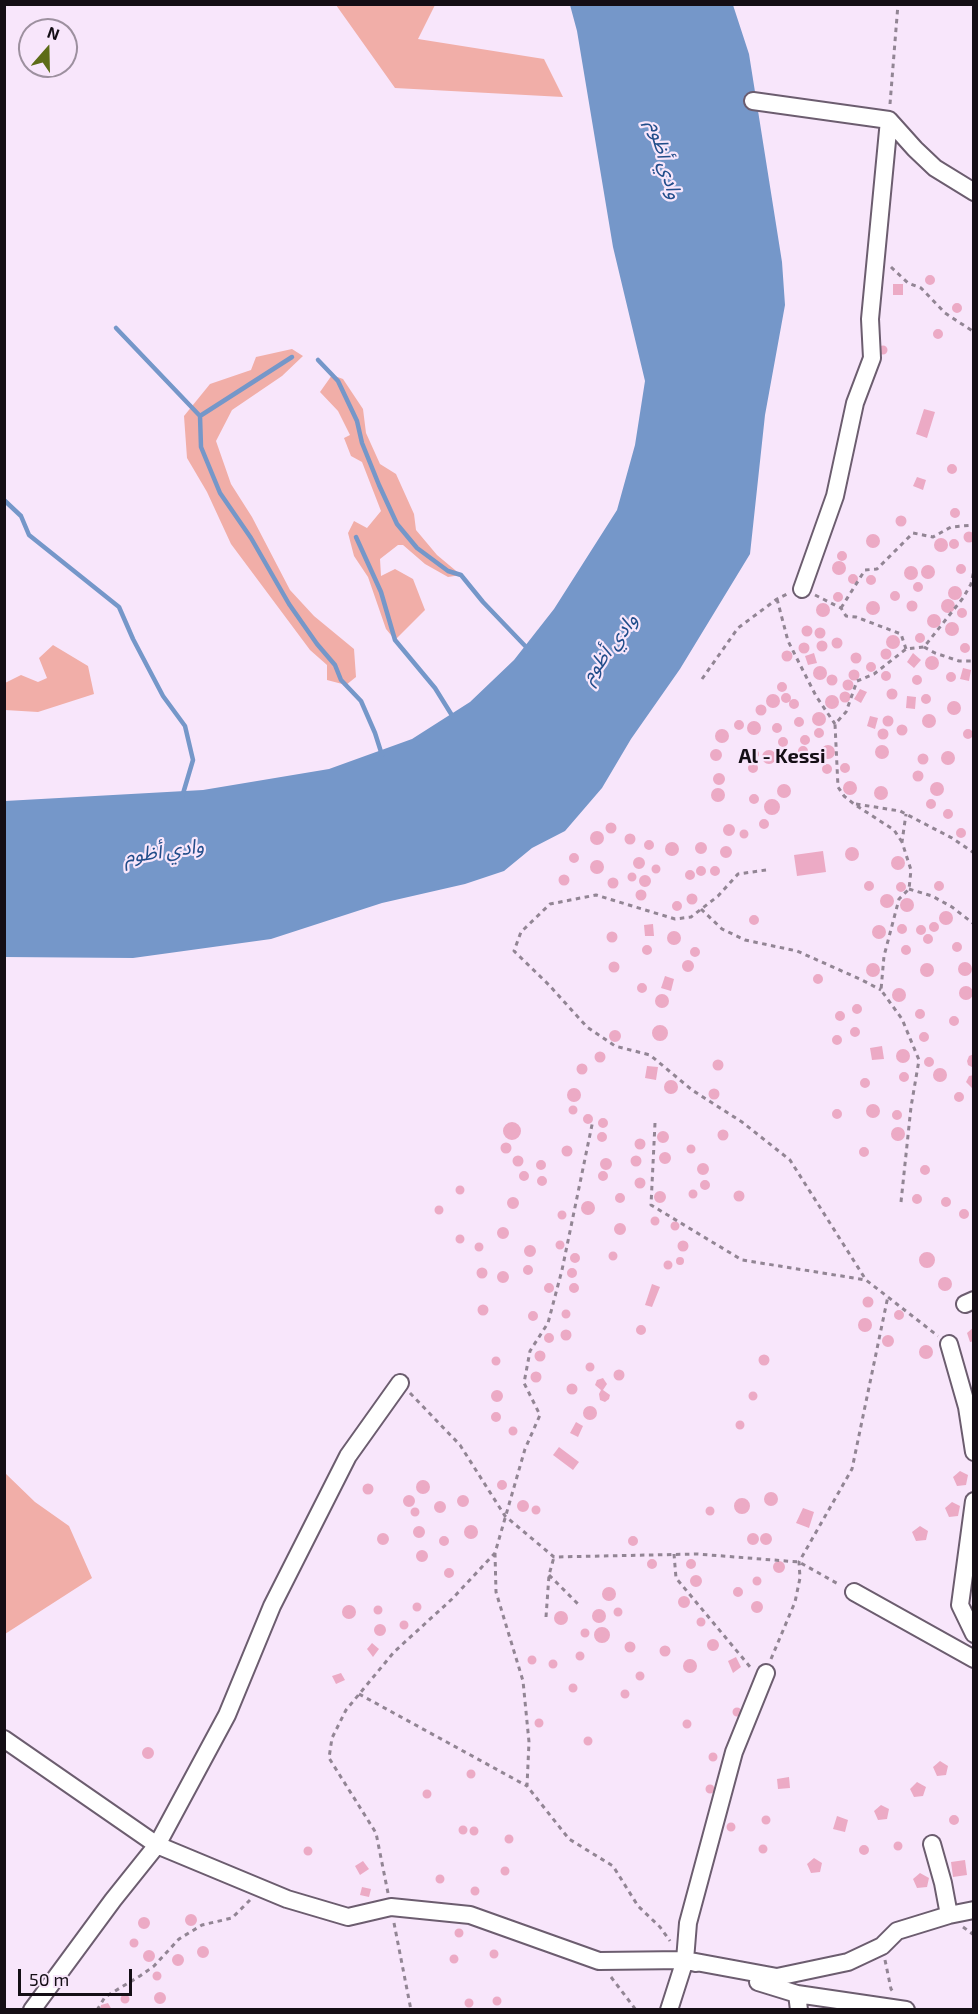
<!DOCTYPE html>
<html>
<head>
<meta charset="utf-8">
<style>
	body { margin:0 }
	#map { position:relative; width:978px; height:2014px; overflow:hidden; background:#f8e6fb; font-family:"Exo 2",sans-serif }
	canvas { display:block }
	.frame { position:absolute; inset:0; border:6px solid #140e15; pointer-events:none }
	.north { position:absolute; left:18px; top:18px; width:60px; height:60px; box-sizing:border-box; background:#f8e6fb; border:2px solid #9d909f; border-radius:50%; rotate:20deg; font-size:16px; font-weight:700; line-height:24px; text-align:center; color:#140e15 }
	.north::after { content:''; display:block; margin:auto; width:21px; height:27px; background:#5d6c17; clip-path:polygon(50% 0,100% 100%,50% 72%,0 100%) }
	.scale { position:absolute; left:18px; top:1969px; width:114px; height:27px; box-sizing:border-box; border:3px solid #140e15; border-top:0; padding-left:8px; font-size:18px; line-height:21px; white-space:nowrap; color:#140e15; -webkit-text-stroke:4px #f8e6fb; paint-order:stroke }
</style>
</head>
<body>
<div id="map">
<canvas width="978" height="2014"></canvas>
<div class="frame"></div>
<div class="north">N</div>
<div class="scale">50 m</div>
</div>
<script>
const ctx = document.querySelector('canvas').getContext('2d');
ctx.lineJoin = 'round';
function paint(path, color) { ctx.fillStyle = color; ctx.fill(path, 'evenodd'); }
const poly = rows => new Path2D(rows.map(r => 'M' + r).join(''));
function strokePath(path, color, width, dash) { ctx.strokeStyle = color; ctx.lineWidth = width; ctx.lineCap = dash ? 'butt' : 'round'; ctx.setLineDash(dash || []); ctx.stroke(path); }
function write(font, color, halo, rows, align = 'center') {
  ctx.font = font + ' "Exo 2","Noto Sans Arabic",sans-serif'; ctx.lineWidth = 4.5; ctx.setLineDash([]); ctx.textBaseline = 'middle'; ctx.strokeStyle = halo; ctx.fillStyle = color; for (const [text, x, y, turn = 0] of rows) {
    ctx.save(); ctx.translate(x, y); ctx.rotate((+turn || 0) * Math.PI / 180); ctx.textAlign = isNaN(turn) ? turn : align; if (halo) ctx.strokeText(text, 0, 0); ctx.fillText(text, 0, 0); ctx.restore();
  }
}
const green = poly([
	[336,5,435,5,418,39,544,59,563,97,395,88],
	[292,349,303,356,282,376,232,410,216,441,231,484,252,517,290,590,314,616,354,649,356,677,346,685,327,680,327,665,310,650,231,544,207,492,187,458,184,416,210,384,251,370,256,357],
	[332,375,343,379,363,409,366,433,380,464,396,474,414,514,416,530,437,555,461,575,448,577,425,564,403,545,398,545,380,559,381,576,395,569,413,579,425,610,395,640,386,629,368,577,354,556,348,533,354,521,367,528,381,511,362,462,351,456,344,438,350,435,338,411,320,392],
	[53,645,88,666,94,694,38,712,5,710,5,683,21,675,38,682,47,678,39,658],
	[5,1473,35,1502,69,1526,92,1578,5,1634]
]);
const water = poly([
	[570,5,733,5,749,54,782,262,785,305,765,415,750,554,680,669,631,739,602,788,565,831,532,848,504,871,465,884,382,903,271,939,133,958,5,957,5,801,203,790,329,769,412,739,470,702,514,660,554,609,617,510,635,445,645,381,613,247,577,31]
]);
const stream = poly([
	[116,328,200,416,201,447,220,493,251,538,289,604,317,644,335,665,341,680,361,701,375,733,382,755],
	[318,360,338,381,357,421,362,443,379,485,397,524,417,548,448,571,461,575,483,602,529,650],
	[200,416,292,357],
	[4,500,21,516,29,535,119,607,133,639,163,696,185,726,193,760,182,797],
	[356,537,381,592,395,640,435,688,453,717]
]);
const building = poly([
	'925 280a5 5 0 1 1 10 0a5 5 0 1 1-10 0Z',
	[893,284,903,284,903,295,893,295],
	'952 308a5 5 0 1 1 10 0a5 5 0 1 1-10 0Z',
	'933 334a5 5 0 1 1 10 0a5 5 0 1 1-10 0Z',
	'878.5 350a4.5 4.5 0 1 1 9 0a4.5 4.5 0 1 1-9 0Z',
	[924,409,935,412,927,438,916,434],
	'947 469a5 5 0 1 1 10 0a5 5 0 1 1-10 0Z',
	[917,477,926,480,923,490,913,486],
	'950 513a5 5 0 1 1 10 0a5 5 0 1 1-10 0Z',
	'895.5 521a5.5 5.5 0 1 1 11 0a5.5 5.5 0 1 1-11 0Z',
	'963.5 537a5.5 5.5 0 1 1 11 0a5.5 5.5 0 1 1-11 0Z',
	'866 541a7 7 0 1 1 14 0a7 7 0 1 1-14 0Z',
	'934 545a7 7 0 1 1 14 0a7 7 0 1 1-14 0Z',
	'949 544a5 5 0 1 1 10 0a5 5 0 1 1-10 0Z',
	'837 556a5 5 0 1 1 10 0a5 5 0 1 1-10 0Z',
	'832 568a7 7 0 1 1 14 0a7 7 0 1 1-14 0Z',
	'956 569a5 5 0 1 1 10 0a5 5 0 1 1-10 0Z',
	'921 572a7 7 0 1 1 14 0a7 7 0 1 1-14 0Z',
	'904 573a7 7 0 1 1 14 0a7 7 0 1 1-14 0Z',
	'848 579a5 5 0 1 1 10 0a5 5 0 1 1-10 0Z',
	'866 580a5 5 0 1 1 10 0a5 5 0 1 1-10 0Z',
	'913 587a5 5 0 1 1 10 0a5 5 0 1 1-10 0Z',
	'948 593a7 7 0 1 1 14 0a7 7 0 1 1-14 0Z',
	'890 596a5 5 0 1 1 10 0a5 5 0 1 1-10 0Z',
	'833 597a5 5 0 1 1 10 0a5 5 0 1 1-10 0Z',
	'941 606a7 7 0 1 1 14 0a7 7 0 1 1-14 0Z',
	'906.5 606a5.5 5.5 0 1 1 11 0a5.5 5.5 0 1 1-11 0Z',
	'866 608a7 7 0 1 1 14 0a7 7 0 1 1-14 0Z',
	'816 610a7 7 0 1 1 14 0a7 7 0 1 1-14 0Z',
	'957 613a5 5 0 1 1 10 0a5 5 0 1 1-10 0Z',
	'927 621a7 7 0 1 1 14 0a7 7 0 1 1-14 0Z',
	'945 629a7 7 0 1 1 14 0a7 7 0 1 1-14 0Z',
	'801.5 631a5.5 5.5 0 1 1 11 0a5.5 5.5 0 1 1-11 0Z',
	'814.5 633a5.5 5.5 0 1 1 11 0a5.5 5.5 0 1 1-11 0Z',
	'915 638a5 5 0 1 1 10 0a5 5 0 1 1-10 0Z',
	'886 642a7 7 0 1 1 14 0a7 7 0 1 1-14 0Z',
	'831.5 643a5.5 5.5 0 1 1 11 0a5.5 5.5 0 1 1-11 0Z',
	'816.5 646a5.5 5.5 0 1 1 11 0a5.5 5.5 0 1 1-11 0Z',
	'798.5 648a5.5 5.5 0 1 1 11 0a5.5 5.5 0 1 1-11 0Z',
	'960 648a5 5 0 1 1 10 0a5 5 0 1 1-10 0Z',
	'880.5 654a5.5 5.5 0 1 1 11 0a5.5 5.5 0 1 1-11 0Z',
	'781.5 656a5.5 5.5 0 1 1 11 0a5.5 5.5 0 1 1-11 0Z',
	'850.5 658a5.5 5.5 0 1 1 11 0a5.5 5.5 0 1 1-11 0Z',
	[814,653,817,663,808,665,805,656],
	[913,653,921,660,914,668,907,662],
	'925 663a7 7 0 1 1 14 0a7 7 0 1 1-14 0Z',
	'866 667a5 5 0 1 1 10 0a5 5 0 1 1-10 0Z',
	'813 673a7 7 0 1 1 14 0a7 7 0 1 1-14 0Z',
	[963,668,971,670,969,681,960,679],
	'848.5 675a5.5 5.5 0 1 1 11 0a5.5 5.5 0 1 1-11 0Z',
	'881 676a5 5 0 1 1 10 0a5 5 0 1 1-10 0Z',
	'946 677a5 5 0 1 1 10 0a5 5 0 1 1-10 0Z',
	'826.5 680a5.5 5.5 0 1 1 11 0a5.5 5.5 0 1 1-11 0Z',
	'912 680a5 5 0 1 1 10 0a5 5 0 1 1-10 0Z',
	'842.5 685a5.5 5.5 0 1 1 11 0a5.5 5.5 0 1 1-11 0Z',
	'777 687a5 5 0 1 1 10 0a5 5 0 1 1-10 0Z',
	'886.5 694a5.5 5.5 0 1 1 11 0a5.5 5.5 0 1 1-11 0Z',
	[860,689,867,692,861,703,854,699],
	'839.5 697a5.5 5.5 0 1 1 11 0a5.5 5.5 0 1 1-11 0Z',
	'781 698a5 5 0 1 1 10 0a5 5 0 1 1-10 0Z',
	'921 699a5 5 0 1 1 10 0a5 5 0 1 1-10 0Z',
	'766 701a7 7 0 1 1 14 0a7 7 0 1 1-14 0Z',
	'825 702a7 7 0 1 1 14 0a7 7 0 1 1-14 0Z',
	[907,696,916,697,915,709,906,708],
	'789 704a5 5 0 1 1 10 0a5 5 0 1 1-10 0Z',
	'947 708a7 7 0 1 1 14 0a7 7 0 1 1-14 0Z',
	'755.5 710a5.5 5.5 0 1 1 11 0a5.5 5.5 0 1 1-11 0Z',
	'812 719a7 7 0 1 1 14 0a7 7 0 1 1-14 0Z',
	'922 721a7 7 0 1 1 14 0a7 7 0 1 1-14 0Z',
	'882.5 721a5.5 5.5 0 1 1 11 0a5.5 5.5 0 1 1-11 0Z',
	[870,716,878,718,875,729,867,726],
	'794 722a5 5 0 1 1 10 0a5 5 0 1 1-10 0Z',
	'734 725a5 5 0 1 1 10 0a5 5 0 1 1-10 0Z',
	'747 728a7 7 0 1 1 14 0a7 7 0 1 1-14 0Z',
	'772 728a5 5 0 1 1 10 0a5 5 0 1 1-10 0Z',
	'896.5 730a5.5 5.5 0 1 1 11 0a5.5 5.5 0 1 1-11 0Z',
	'814 733a5 5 0 1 1 10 0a5 5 0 1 1-10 0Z',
	'877.5 734a5.5 5.5 0 1 1 11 0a5.5 5.5 0 1 1-11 0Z',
	'963 734a5 5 0 1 1 10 0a5 5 0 1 1-10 0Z',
	'715 736a7 7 0 1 1 14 0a7 7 0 1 1-14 0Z',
	'800 740a5 5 0 1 1 10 0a5 5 0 1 1-10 0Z',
	'778 742a5 5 0 1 1 10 0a5 5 0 1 1-10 0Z',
	'821 752a7 7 0 1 1 14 0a7 7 0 1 1-14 0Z',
	'875 752a7 7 0 1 1 14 0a7 7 0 1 1-14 0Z',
	'798 751a5 5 0 1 1 10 0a5 5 0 1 1-10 0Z',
	'710 755a6 6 0 1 1 12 0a6 6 0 1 1-12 0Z',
	'749 754a5 5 0 1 1 10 0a5 5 0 1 1-10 0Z',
	'762 757a7 7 0 1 1 14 0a7 7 0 1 1-14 0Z',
	'941 758a7 7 0 1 1 14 0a7 7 0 1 1-14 0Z',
	'917.5 759a5.5 5.5 0 1 1 11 0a5.5 5.5 0 1 1-11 0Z',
	'840 768a5 5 0 1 1 10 0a5 5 0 1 1-10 0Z',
	'748 768a5 5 0 1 1 10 0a5 5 0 1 1-10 0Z',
	'822 769a5 5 0 1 1 10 0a5 5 0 1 1-10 0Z',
	'912.5 776a5.5 5.5 0 1 1 11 0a5.5 5.5 0 1 1-11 0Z',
	'713 779a6 6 0 1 1 12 0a6 6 0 1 1-12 0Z',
	'843 788a7 7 0 1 1 14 0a7 7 0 1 1-14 0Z',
	'930 789a7 7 0 1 1 14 0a7 7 0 1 1-14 0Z',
	'777 791a7 7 0 1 1 14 0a7 7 0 1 1-14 0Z',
	'874 793a7 7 0 1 1 14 0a7 7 0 1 1-14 0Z',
	'711 795a7 7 0 1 1 14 0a7 7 0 1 1-14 0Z',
	'749 799a5 5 0 1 1 10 0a5 5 0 1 1-10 0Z',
	'926 804a5 5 0 1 1 10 0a5 5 0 1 1-10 0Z',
	'764 807a8 8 0 1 1 16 0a8 8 0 1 1-16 0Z',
	'943 814a5 5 0 1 1 10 0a5 5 0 1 1-10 0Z',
	'759 824a5 5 0 1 1 10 0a5 5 0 1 1-10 0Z',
	'605.5 828a5.5 5.5 0 1 1 11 0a5.5 5.5 0 1 1-11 0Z',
	'723 830a6 6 0 1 1 12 0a6 6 0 1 1-12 0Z',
	'956 833a5 5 0 1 1 10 0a5 5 0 1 1-10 0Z',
	'739.5 834a4.5 4.5 0 1 1 9 0a4.5 4.5 0 1 1-9 0Z',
	'590 838a7 7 0 1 1 14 0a7 7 0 1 1-14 0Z',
	'624.5 839a5.5 5.5 0 1 1 11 0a5.5 5.5 0 1 1-11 0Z',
	'644 845a5 5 0 1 1 10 0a5 5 0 1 1-10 0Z',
	'695 848a6 6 0 1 1 12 0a6 6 0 1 1-12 0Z',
	'665 849a7 7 0 1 1 14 0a7 7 0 1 1-14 0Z',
	'720 852a6 6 0 1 1 12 0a6 6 0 1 1-12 0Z',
	'845 854a7 7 0 1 1 14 0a7 7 0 1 1-14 0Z',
	[823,851,826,872,797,876,794,855],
	'569 858a5 5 0 1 1 10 0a5 5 0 1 1-10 0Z',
	'891 863a7 7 0 1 1 14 0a7 7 0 1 1-14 0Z',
	'633 863a6 6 0 1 1 12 0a6 6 0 1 1-12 0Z',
	'590 867a7 7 0 1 1 14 0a7 7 0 1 1-14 0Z',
	'651.5 869a4.5 4.5 0 1 1 9 0a4.5 4.5 0 1 1-9 0Z',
	'710 871a5 5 0 1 1 10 0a5 5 0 1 1-10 0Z',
	'696 871a5 5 0 1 1 10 0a5 5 0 1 1-10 0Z',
	'685 875a5 5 0 1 1 10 0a5 5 0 1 1-10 0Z',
	'627.5 877a4.5 4.5 0 1 1 9 0a4.5 4.5 0 1 1-9 0Z',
	'558.5 880a5.5 5.5 0 1 1 11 0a5.5 5.5 0 1 1-11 0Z',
	'639 881a6 6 0 1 1 12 0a6 6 0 1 1-12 0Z',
	'607.5 883a5.5 5.5 0 1 1 11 0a5.5 5.5 0 1 1-11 0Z',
	'934 886a5 5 0 1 1 10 0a5 5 0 1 1-10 0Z',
	'864 886a5 5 0 1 1 10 0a5 5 0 1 1-10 0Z',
	'896 887a5 5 0 1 1 10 0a5 5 0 1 1-10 0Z',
	'635.5 895a5.5 5.5 0 1 1 11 0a5.5 5.5 0 1 1-11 0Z',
	'686.5 899a5.5 5.5 0 1 1 11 0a5.5 5.5 0 1 1-11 0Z',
	'880 901a7 7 0 1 1 14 0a7 7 0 1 1-14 0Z',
	'900 905a7 7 0 1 1 14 0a7 7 0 1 1-14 0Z',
	'672 906a5 5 0 1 1 10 0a5 5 0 1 1-10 0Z',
	'939 918a7 7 0 1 1 14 0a7 7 0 1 1-14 0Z',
	'749 920a5 5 0 1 1 10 0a5 5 0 1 1-10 0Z',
	'929 927a5 5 0 1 1 10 0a5 5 0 1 1-10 0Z',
	'897 929a5 5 0 1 1 10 0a5 5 0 1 1-10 0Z',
	[653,924,654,936,645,936,644,925],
	'916 930a5 5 0 1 1 10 0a5 5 0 1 1-10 0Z',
	'872 932a7 7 0 1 1 14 0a7 7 0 1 1-14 0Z',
	'667 938a7 7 0 1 1 14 0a7 7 0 1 1-14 0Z',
	'606.5 937a5.5 5.5 0 1 1 11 0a5.5 5.5 0 1 1-11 0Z',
	'923 939a5 5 0 1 1 10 0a5 5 0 1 1-10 0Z',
	'952 947a5 5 0 1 1 10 0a5 5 0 1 1-10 0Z',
	'642 950a5 5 0 1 1 10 0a5 5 0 1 1-10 0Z',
	'901 950a5 5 0 1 1 10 0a5 5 0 1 1-10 0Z',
	'690 952a5 5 0 1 1 10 0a5 5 0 1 1-10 0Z',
	'682 966a6 6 0 1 1 12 0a6 6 0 1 1-12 0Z',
	'608.5 967a5.5 5.5 0 1 1 11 0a5.5 5.5 0 1 1-11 0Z',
	'958 969a7 7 0 1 1 14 0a7 7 0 1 1-14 0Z',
	'920 970a7 7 0 1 1 14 0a7 7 0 1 1-14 0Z',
	'866 970a7 7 0 1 1 14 0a7 7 0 1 1-14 0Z',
	'813 979a5 5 0 1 1 10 0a5 5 0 1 1-10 0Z',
	[665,976,674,979,671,991,661,988],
	'637 988a5 5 0 1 1 10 0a5 5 0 1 1-10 0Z',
	'959 993a7 7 0 1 1 14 0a7 7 0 1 1-14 0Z',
	'892 995a7 7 0 1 1 14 0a7 7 0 1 1-14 0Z',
	'655 1001a7 7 0 1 1 14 0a7 7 0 1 1-14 0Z',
	'852 1009a5 5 0 1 1 10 0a5 5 0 1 1-10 0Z',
	'915 1014a5 5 0 1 1 10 0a5 5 0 1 1-10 0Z',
	'835 1016a5 5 0 1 1 10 0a5 5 0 1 1-10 0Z',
	'949 1021a5 5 0 1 1 10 0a5 5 0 1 1-10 0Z',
	'652 1033a8 8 0 1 1 16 0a8 8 0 1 1-16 0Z',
	'850 1032a5 5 0 1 1 10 0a5 5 0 1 1-10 0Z',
	'609 1036a6 6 0 1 1 12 0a6 6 0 1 1-12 0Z',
	'919 1037a5 5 0 1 1 10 0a5 5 0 1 1-10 0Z',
	'832 1040a5 5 0 1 1 10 0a5 5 0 1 1-10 0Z',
	[882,1046,884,1059,872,1060,870,1048],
	'896 1056a7 7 0 1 1 14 0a7 7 0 1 1-14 0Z',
	'594.5 1057a5.5 5.5 0 1 1 11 0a5.5 5.5 0 1 1-11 0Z',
	[974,1054,974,1068,968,1065,967,1061,969,1056],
	'924 1062a5 5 0 1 1 10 0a5 5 0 1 1-10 0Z',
	'712.5 1065a5.5 5.5 0 1 1 11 0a5.5 5.5 0 1 1-11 0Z',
	'576.5 1069a5.5 5.5 0 1 1 11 0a5.5 5.5 0 1 1-11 0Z',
	[647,1066,658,1067,656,1080,645,1078],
	'933 1075a7 7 0 1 1 14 0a7 7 0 1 1-14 0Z',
	'899 1077a5 5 0 1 1 10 0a5 5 0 1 1-10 0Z',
	[974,1075,974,1088,972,1088,966,1082,969,1076],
	'860 1083a5 5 0 1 1 10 0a5 5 0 1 1-10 0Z',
	'664 1087a7 7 0 1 1 14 0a7 7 0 1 1-14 0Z',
	'567 1095a7 7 0 1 1 14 0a7 7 0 1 1-14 0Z',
	'708.5 1094a5.5 5.5 0 1 1 11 0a5.5 5.5 0 1 1-11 0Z',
	'954 1097a5 5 0 1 1 10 0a5 5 0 1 1-10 0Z',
	'866 1111a7 7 0 1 1 14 0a7 7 0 1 1-14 0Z',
	'568.5 1110a4.5 4.5 0 1 1 9 0a4.5 4.5 0 1 1-9 0Z',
	'832 1114a5 5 0 1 1 10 0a5 5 0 1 1-10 0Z',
	'892 1115a5 5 0 1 1 10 0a5 5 0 1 1-10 0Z',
	'583 1119a5 5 0 1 1 10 0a5 5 0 1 1-10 0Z',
	'598 1123a5 5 0 1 1 10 0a5 5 0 1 1-10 0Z',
	'503 1131a9 9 0 1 1 18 0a9 9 0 1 1-18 0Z',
	'891 1134a7 7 0 1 1 14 0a7 7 0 1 1-14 0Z',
	'717.5 1135a5.5 5.5 0 1 1 11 0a5.5 5.5 0 1 1-11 0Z',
	'657 1137a6 6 0 1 1 12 0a6 6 0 1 1-12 0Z',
	'597 1137a5 5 0 1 1 10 0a5 5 0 1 1-10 0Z',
	'634.5 1144a5.5 5.5 0 1 1 11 0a5.5 5.5 0 1 1-11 0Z',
	'500.5 1148a5.5 5.5 0 1 1 11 0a5.5 5.5 0 1 1-11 0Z',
	'686.5 1149a4.5 4.5 0 1 1 9 0a4.5 4.5 0 1 1-9 0Z',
	'561.5 1151a5.5 5.5 0 1 1 11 0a5.5 5.5 0 1 1-11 0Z',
	'859 1152a5 5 0 1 1 10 0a5 5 0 1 1-10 0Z',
	'659 1158a6 6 0 1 1 12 0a6 6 0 1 1-12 0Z',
	'630.5 1161a5.5 5.5 0 1 1 11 0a5.5 5.5 0 1 1-11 0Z',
	'512.5 1161a5.5 5.5 0 1 1 11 0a5.5 5.5 0 1 1-11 0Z',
	'600 1164a6 6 0 1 1 12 0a6 6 0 1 1-12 0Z',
	'536 1165a5 5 0 1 1 10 0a5 5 0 1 1-10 0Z',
	'697 1169a6 6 0 1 1 12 0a6 6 0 1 1-12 0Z',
	'920 1170a5 5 0 1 1 10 0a5 5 0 1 1-10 0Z',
	'598 1176a5 5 0 1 1 10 0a5 5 0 1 1-10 0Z',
	'519 1176a5 5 0 1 1 10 0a5 5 0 1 1-10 0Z',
	'537 1181a5 5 0 1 1 10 0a5 5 0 1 1-10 0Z',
	'634.5 1183a5.5 5.5 0 1 1 11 0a5.5 5.5 0 1 1-11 0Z',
	'700 1185a5 5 0 1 1 10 0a5 5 0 1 1-10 0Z',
	'455.5 1190a4.5 4.5 0 1 1 9 0a4.5 4.5 0 1 1-9 0Z',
	'688.5 1194a4.5 4.5 0 1 1 9 0a4.5 4.5 0 1 1-9 0Z',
	'733.5 1196a5.5 5.5 0 1 1 11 0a5.5 5.5 0 1 1-11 0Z',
	'654 1197a6 6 0 1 1 12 0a6 6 0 1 1-12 0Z',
	'615 1198a5 5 0 1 1 10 0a5 5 0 1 1-10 0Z',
	'912 1199a5 5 0 1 1 10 0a5 5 0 1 1-10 0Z',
	'941 1202a5 5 0 1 1 10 0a5 5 0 1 1-10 0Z',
	'507 1203a6 6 0 1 1 12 0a6 6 0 1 1-12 0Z',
	'581 1208a7 7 0 1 1 14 0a7 7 0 1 1-14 0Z',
	'434.5 1210a4.5 4.5 0 1 1 9 0a4.5 4.5 0 1 1-9 0Z',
	'959 1214a5 5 0 1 1 10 0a5 5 0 1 1-10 0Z',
	'557.5 1215a4.5 4.5 0 1 1 9 0a4.5 4.5 0 1 1-9 0Z',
	'650.5 1221a4.5 4.5 0 1 1 9 0a4.5 4.5 0 1 1-9 0Z',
	'670.5 1226a4.5 4.5 0 1 1 9 0a4.5 4.5 0 1 1-9 0Z',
	'614 1229a6 6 0 1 1 12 0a6 6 0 1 1-12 0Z',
	'497 1233a6 6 0 1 1 12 0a6 6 0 1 1-12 0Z',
	'455.5 1239a4.5 4.5 0 1 1 9 0a4.5 4.5 0 1 1-9 0Z',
	'555.5 1245a4.5 4.5 0 1 1 9 0a4.5 4.5 0 1 1-9 0Z',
	'677.5 1246a5.5 5.5 0 1 1 11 0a5.5 5.5 0 1 1-11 0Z',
	'474.5 1247a4.5 4.5 0 1 1 9 0a4.5 4.5 0 1 1-9 0Z',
	'524 1251a6 6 0 1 1 12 0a6 6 0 1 1-12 0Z',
	'608.5 1256a4.5 4.5 0 1 1 9 0a4.5 4.5 0 1 1-9 0Z',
	'919 1260a8 8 0 1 1 16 0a8 8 0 1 1-16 0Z',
	'570 1258a5 5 0 1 1 10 0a5 5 0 1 1-10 0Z',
	'676 1261a4 4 0 1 1 8 0a4 4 0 1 1-8 0Z',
	'663.5 1265a4.5 4.5 0 1 1 9 0a4.5 4.5 0 1 1-9 0Z',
	'523 1270a5 5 0 1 1 10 0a5 5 0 1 1-10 0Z',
	'476.5 1273a5.5 5.5 0 1 1 11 0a5.5 5.5 0 1 1-11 0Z',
	'567 1273a5 5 0 1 1 10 0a5 5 0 1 1-10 0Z',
	'497 1277a6 6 0 1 1 12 0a6 6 0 1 1-12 0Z',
	'938 1284a7 7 0 1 1 14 0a7 7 0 1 1-14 0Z',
	'544 1288a5 5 0 1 1 10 0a5 5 0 1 1-10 0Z',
	'569 1288a5 5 0 1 1 10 0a5 5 0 1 1-10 0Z',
	[652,1284,660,1287,652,1307,645,1305],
	'862.5 1302a5.5 5.5 0 1 1 11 0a5.5 5.5 0 1 1-11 0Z',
	'477.5 1310a5.5 5.5 0 1 1 11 0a5.5 5.5 0 1 1-11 0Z',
	'561.5 1314a4.5 4.5 0 1 1 9 0a4.5 4.5 0 1 1-9 0Z',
	'894 1315a5 5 0 1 1 10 0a5 5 0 1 1-10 0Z',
	'528 1316a5 5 0 1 1 10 0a5 5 0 1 1-10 0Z',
	'858 1325a7 7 0 1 1 14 0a7 7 0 1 1-14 0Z',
	'636 1330a5 5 0 1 1 10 0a5 5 0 1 1-10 0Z',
	[974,1327,974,1341,970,1342,967,1333],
	'560.5 1335a5.5 5.5 0 1 1 11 0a5.5 5.5 0 1 1-11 0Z',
	'544 1338a5 5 0 1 1 10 0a5 5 0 1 1-10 0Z',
	'882 1341a6 6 0 1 1 12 0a6 6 0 1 1-12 0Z',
	'919 1352a7 7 0 1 1 14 0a7 7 0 1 1-14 0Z',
	'534.5 1356a5.5 5.5 0 1 1 11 0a5.5 5.5 0 1 1-11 0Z',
	'758.5 1360a5.5 5.5 0 1 1 11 0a5.5 5.5 0 1 1-11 0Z',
	'491.5 1361a4.5 4.5 0 1 1 9 0a4.5 4.5 0 1 1-9 0Z',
	'585.5 1367a4.5 4.5 0 1 1 9 0a4.5 4.5 0 1 1-9 0Z',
	'613.5 1375a5.5 5.5 0 1 1 11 0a5.5 5.5 0 1 1-11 0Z',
	'530.5 1377a5.5 5.5 0 1 1 11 0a5.5 5.5 0 1 1-11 0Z',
	[603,1378,607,1384,603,1390,610,1395,609,1399,605,1402,600,1400,599,1394,601,1390,595,1385,597,1380],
	'566.5 1389a5.5 5.5 0 1 1 11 0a5.5 5.5 0 1 1-11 0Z',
	'491 1396a6 6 0 1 1 12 0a6 6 0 1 1-12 0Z',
	'748.5 1396a4.5 4.5 0 1 1 9 0a4.5 4.5 0 1 1-9 0Z',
	'583 1413a7 7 0 1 1 14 0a7 7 0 1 1-14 0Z',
	'491 1417a5 5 0 1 1 10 0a5 5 0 1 1-10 0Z',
	'735.5 1425a4.5 4.5 0 1 1 9 0a4.5 4.5 0 1 1-9 0Z',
	[576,1422,583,1426,578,1437,570,1433],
	'508.5 1431a4.5 4.5 0 1 1 9 0a4.5 4.5 0 1 1-9 0Z',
	[559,1447,579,1462,573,1470,553,1455],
	[960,1471,968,1475,966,1485,957,1486,953,1477],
	'497 1485a5 5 0 1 1 10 0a5 5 0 1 1-10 0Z',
	'416 1487a7 7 0 1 1 14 0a7 7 0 1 1-14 0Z',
	'362.5 1489a5.5 5.5 0 1 1 11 0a5.5 5.5 0 1 1-11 0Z',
	'764 1499a7 7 0 1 1 14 0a7 7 0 1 1-14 0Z',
	'403 1501a6 6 0 1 1 12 0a6 6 0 1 1-12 0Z',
	'457 1501a6 6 0 1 1 12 0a6 6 0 1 1-12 0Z',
	'734 1506a8 8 0 1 1 16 0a8 8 0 1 1-16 0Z',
	'517 1506a6 6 0 1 1 12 0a6 6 0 1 1-12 0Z',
	'434 1507a6 6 0 1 1 12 0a6 6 0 1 1-12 0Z',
	[952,1502,960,1506,958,1516,949,1517,945,1508],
	'531.5 1510a4.5 4.5 0 1 1 9 0a4.5 4.5 0 1 1-9 0Z',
	'705.5 1511a4.5 4.5 0 1 1 9 0a4.5 4.5 0 1 1-9 0Z',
	'410.5 1512a4.5 4.5 0 1 1 9 0a4.5 4.5 0 1 1-9 0Z',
	[803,1508,814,1512,809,1528,796,1523],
	'464 1532a7 7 0 1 1 14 0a7 7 0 1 1-14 0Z',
	'413 1532a6 6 0 1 1 12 0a6 6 0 1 1-12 0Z',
	[920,1526,928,1531,926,1540,916,1541,912,1532],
	'760 1539a6 6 0 1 1 12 0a6 6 0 1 1-12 0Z',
	'747 1539a6 6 0 1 1 12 0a6 6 0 1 1-12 0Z',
	'377 1539a6 6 0 1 1 12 0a6 6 0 1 1-12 0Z',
	'628 1541a5 5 0 1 1 10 0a5 5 0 1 1-10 0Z',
	'439 1541a5 5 0 1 1 10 0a5 5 0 1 1-10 0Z',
	'416 1556a6 6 0 1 1 12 0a6 6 0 1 1-12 0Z',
	'647 1564a5 5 0 1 1 10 0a5 5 0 1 1-10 0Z',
	'686 1564a5 5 0 1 1 10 0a5 5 0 1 1-10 0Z',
	'773 1567a6 6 0 1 1 12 0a6 6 0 1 1-12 0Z',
	'444 1573a5 5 0 1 1 10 0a5 5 0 1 1-10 0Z',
	'690 1581a6 6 0 1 1 12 0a6 6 0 1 1-12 0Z',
	'752.5 1581a4.5 4.5 0 1 1 9 0a4.5 4.5 0 1 1-9 0Z',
	'602 1594a7 7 0 1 1 14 0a7 7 0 1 1-14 0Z',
	'733 1592a5 5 0 1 1 10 0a5 5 0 1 1-10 0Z',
	'678 1602a6 6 0 1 1 12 0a6 6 0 1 1-12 0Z',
	'751 1607a6 6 0 1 1 12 0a6 6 0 1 1-12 0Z',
	'412.5 1607a4.5 4.5 0 1 1 9 0a4.5 4.5 0 1 1-9 0Z',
	'342 1612a7 7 0 1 1 14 0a7 7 0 1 1-14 0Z',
	'373.5 1610a4.5 4.5 0 1 1 9 0a4.5 4.5 0 1 1-9 0Z',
	'613.5 1612a4.5 4.5 0 1 1 9 0a4.5 4.5 0 1 1-9 0Z',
	'592 1616a7 7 0 1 1 14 0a7 7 0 1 1-14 0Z',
	'554 1618a7 7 0 1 1 14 0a7 7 0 1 1-14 0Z',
	'696.5 1622a4.5 4.5 0 1 1 9 0a4.5 4.5 0 1 1-9 0Z',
	'399.5 1625a4.5 4.5 0 1 1 9 0a4.5 4.5 0 1 1-9 0Z',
	'374 1630a6 6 0 1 1 12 0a6 6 0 1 1-12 0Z',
	'594 1635a8 8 0 1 1 16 0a8 8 0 1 1-16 0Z',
	'580.5 1633a4.5 4.5 0 1 1 9 0a4.5 4.5 0 1 1-9 0Z',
	'707 1645a6 6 0 1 1 12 0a6 6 0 1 1-12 0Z',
	'624.5 1647a5.5 5.5 0 1 1 11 0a5.5 5.5 0 1 1-11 0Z',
	[372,1643,379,1649,373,1657,367,1649],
	'659.5 1651a5.5 5.5 0 1 1 11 0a5.5 5.5 0 1 1-11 0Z',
	'575.5 1656a4.5 4.5 0 1 1 9 0a4.5 4.5 0 1 1-9 0Z',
	'527.5 1660a4.5 4.5 0 1 1 9 0a4.5 4.5 0 1 1-9 0Z',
	[736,1657,741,1667,733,1673,728,1661],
	'683 1666a7 7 0 1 1 14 0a7 7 0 1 1-14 0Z',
	'548.5 1664a4.5 4.5 0 1 1 9 0a4.5 4.5 0 1 1-9 0Z',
	'635.5 1676a4.5 4.5 0 1 1 9 0a4.5 4.5 0 1 1-9 0Z',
	[341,1673,345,1680,336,1684,332,1676],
	'568.5 1688a4.5 4.5 0 1 1 9 0a4.5 4.5 0 1 1-9 0Z',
	'620.5 1694a4.5 4.5 0 1 1 9 0a4.5 4.5 0 1 1-9 0Z',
	'732.5 1712a4.5 4.5 0 1 1 9 0a4.5 4.5 0 1 1-9 0Z',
	'534.5 1723a4.5 4.5 0 1 1 9 0a4.5 4.5 0 1 1-9 0Z',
	'682.5 1724a4.5 4.5 0 1 1 9 0a4.5 4.5 0 1 1-9 0Z',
	'583.5 1741a4.5 4.5 0 1 1 9 0a4.5 4.5 0 1 1-9 0Z',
	'142 1753a6 6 0 1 1 12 0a6 6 0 1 1-12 0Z',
	'708.5 1757a4.5 4.5 0 1 1 9 0a4.5 4.5 0 1 1-9 0Z',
	[940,1761,948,1766,946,1775,937,1776,933,1767],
	'466.5 1774a4.5 4.5 0 1 1 9 0a4.5 4.5 0 1 1-9 0Z',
	[789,1777,790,1788,778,1789,777,1779],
	[917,1782,926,1787,923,1796,914,1797,910,1789],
	'705.5 1789a4.5 4.5 0 1 1 9 0a4.5 4.5 0 1 1-9 0Z',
	'422.5 1794a4.5 4.5 0 1 1 9 0a4.5 4.5 0 1 1-9 0Z',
	[881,1805,889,1809,887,1819,878,1820,874,1811],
	'949 1820a5 5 0 1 1 10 0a5 5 0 1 1-10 0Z',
	'761.5 1820a4.5 4.5 0 1 1 9 0a4.5 4.5 0 1 1-9 0Z',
	[837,1816,848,1820,845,1832,833,1829],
	'726.5 1827a4.5 4.5 0 1 1 9 0a4.5 4.5 0 1 1-9 0Z',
	'458.5 1830a4.5 4.5 0 1 1 9 0a4.5 4.5 0 1 1-9 0Z',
	'469.5 1831a4.5 4.5 0 1 1 9 0a4.5 4.5 0 1 1-9 0Z',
	'504.5 1839a4.5 4.5 0 1 1 9 0a4.5 4.5 0 1 1-9 0Z',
	'893.5 1846a4.5 4.5 0 1 1 9 0a4.5 4.5 0 1 1-9 0Z',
	'758.5 1849a4.5 4.5 0 1 1 9 0a4.5 4.5 0 1 1-9 0Z',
	'859 1850a5 5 0 1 1 10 0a5 5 0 1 1-10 0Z',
	'303.5 1851a4.5 4.5 0 1 1 9 0a4.5 4.5 0 1 1-9 0Z',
	[814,1858,822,1863,820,1872,811,1873,807,1864],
	[965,1860,967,1875,953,1877,951,1862],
	[363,1861,369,1869,360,1875,355,1866],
	'500.5 1871a4.5 4.5 0 1 1 9 0a4.5 4.5 0 1 1-9 0Z',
	[920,1873,929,1878,927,1887,917,1888,913,1879],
	'435.5 1879a4.5 4.5 0 1 1 9 0a4.5 4.5 0 1 1-9 0Z',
	'470.5 1891a4.5 4.5 0 1 1 9 0a4.5 4.5 0 1 1-9 0Z',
	[362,1887,371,1889,369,1897,360,1895],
	'185 1920a6 6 0 1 1 12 0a6 6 0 1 1-12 0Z',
	'138 1923a6 6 0 1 1 12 0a6 6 0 1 1-12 0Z',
	'454.5 1933a4.5 4.5 0 1 1 9 0a4.5 4.5 0 1 1-9 0Z',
	'129.5 1943a4.5 4.5 0 1 1 9 0a4.5 4.5 0 1 1-9 0Z',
	'197 1952a6 6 0 1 1 12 0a6 6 0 1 1-12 0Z',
	'489.5 1954a4.5 4.5 0 1 1 9 0a4.5 4.5 0 1 1-9 0Z',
	'143 1956a6 6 0 1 1 12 0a6 6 0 1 1-12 0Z',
	'172 1960a6 6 0 1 1 12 0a6 6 0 1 1-12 0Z',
	'449.5 1959a4.5 4.5 0 1 1 9 0a4.5 4.5 0 1 1-9 0Z',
	'152.5 1976a4.5 4.5 0 1 1 9 0a4.5 4.5 0 1 1-9 0Z',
	'154 1998a6 6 0 1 1 12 0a6 6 0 1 1-12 0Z',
	'120.5 1999a4.5 4.5 0 1 1 9 0a4.5 4.5 0 1 1-9 0Z',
	'492.5 2001a4.5 4.5 0 1 1 9 0a4.5 4.5 0 1 1-9 0Z',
	'464.5 2003a4.5 4.5 0 1 1 9 0a4.5 4.5 0 1 1-9 0Z',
	[108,2003,112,2010,100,2010,101,2005]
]);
const path = poly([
	[890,104,898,4],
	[891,267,908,283,921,288,945,313,974,332],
	[815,595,841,608,846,616,856,617,901,634,906,649],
	[777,599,788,641,816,696,835,724],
	[841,608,865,570,877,569,913,533,933,537,951,527,974,525],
	[924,647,935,653,959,661,974,661],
	[702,679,738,628,777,599,787,594],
	[856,804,900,811,952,838,974,853],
	[902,842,894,830,854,804,844,796,838,787,835,724,846,712,857,681,874,674,906,649,924,647,963,598,971,584,974,570],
	[766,870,738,874,718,896,691,917,675,919,596,895,550,904,521,932,514,951,549,985,587,1027,615,1046,650,1055,692,1090,742,1122,790,1160,866,1280],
	[909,889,932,896,952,907,974,924],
	[701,909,722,929,745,940,797,951,862,980,881,990],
	[655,1123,651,1205,742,1260,866,1280,938,1336],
	[901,1202,911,1107,919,1060,902,1019,881,990,884,956,899,899,909,889,911,870,902,842,906,814],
	[410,1393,460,1445,505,1516,554,1557,697,1554,799,1562,840,1585],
	[495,1553,496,1592,523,1681,529,1742,527,1786,569,1839,613,1866,638,1906,660,1927,670,1941],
	[674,1554,676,1578,751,1668],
	[549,1575,578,1604],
	[546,1617,549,1575,554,1557],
	[771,1659,795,1602,800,1578,799,1562,852,1469,888,1296],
	[359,1694,527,1786],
	[388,1893,376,1833,329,1758,332,1738,346,1710,394,1652,452,1599,495,1553,525,1449,540,1415,524,1383,530,1351,548,1323,562,1270,593,1120],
	[394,1923,411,2010],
	[963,1927,974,1935],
	[885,1960,891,1989,894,1993],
	[611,1977,636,2010],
	[97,2010,105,1997,140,1976,154,1966,179,1939,202,1925,232,1918,250,1900]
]);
const street = poly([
	[753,101,889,120,870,319,872,358,855,403,835,496,802,589],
	[889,120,915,149,935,168,974,192],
	[965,1304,974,1300],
	[949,1344,967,1407,974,1452],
	[974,1501,960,1605,974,1634],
	[854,1592,974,1659],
	[4,1739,157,1845,287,1899,348,1917,391,1907,470,1915,599,1961,685,1960,777,1977,848,1962,882,1946,897,1931,949,1915,974,1910],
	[932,1844,943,1883,949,1915],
	[696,1963,685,1960,688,1923,734,1752,766,1673],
	[758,1982,797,1994,906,2010],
	[797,1994,799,2010],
	[32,2010,113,1900,157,1845,227,1715,272,1606,348,1456,400,1383],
	[669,2010,685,1960]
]);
const waterNames = [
	["وادي أظوم",665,160,75],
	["وادي أظوم",609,648,-53],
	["وادي أظوم",164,851,-8]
];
const neighbourhoodNames = [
	["Al - Kessi",782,756]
];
paint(green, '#f1aea8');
paint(water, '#7597c9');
strokePath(stream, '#7597c9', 4.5);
paint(building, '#ecaac5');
strokePath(street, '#6c5d6f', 20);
strokePath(path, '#928594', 3, [4.5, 4.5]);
strokePath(street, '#fff', 16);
write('italic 20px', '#214d8a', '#f8e6fb', waterNames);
write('bold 20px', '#140e15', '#f8e6fb', neighbourhoodNames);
</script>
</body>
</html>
